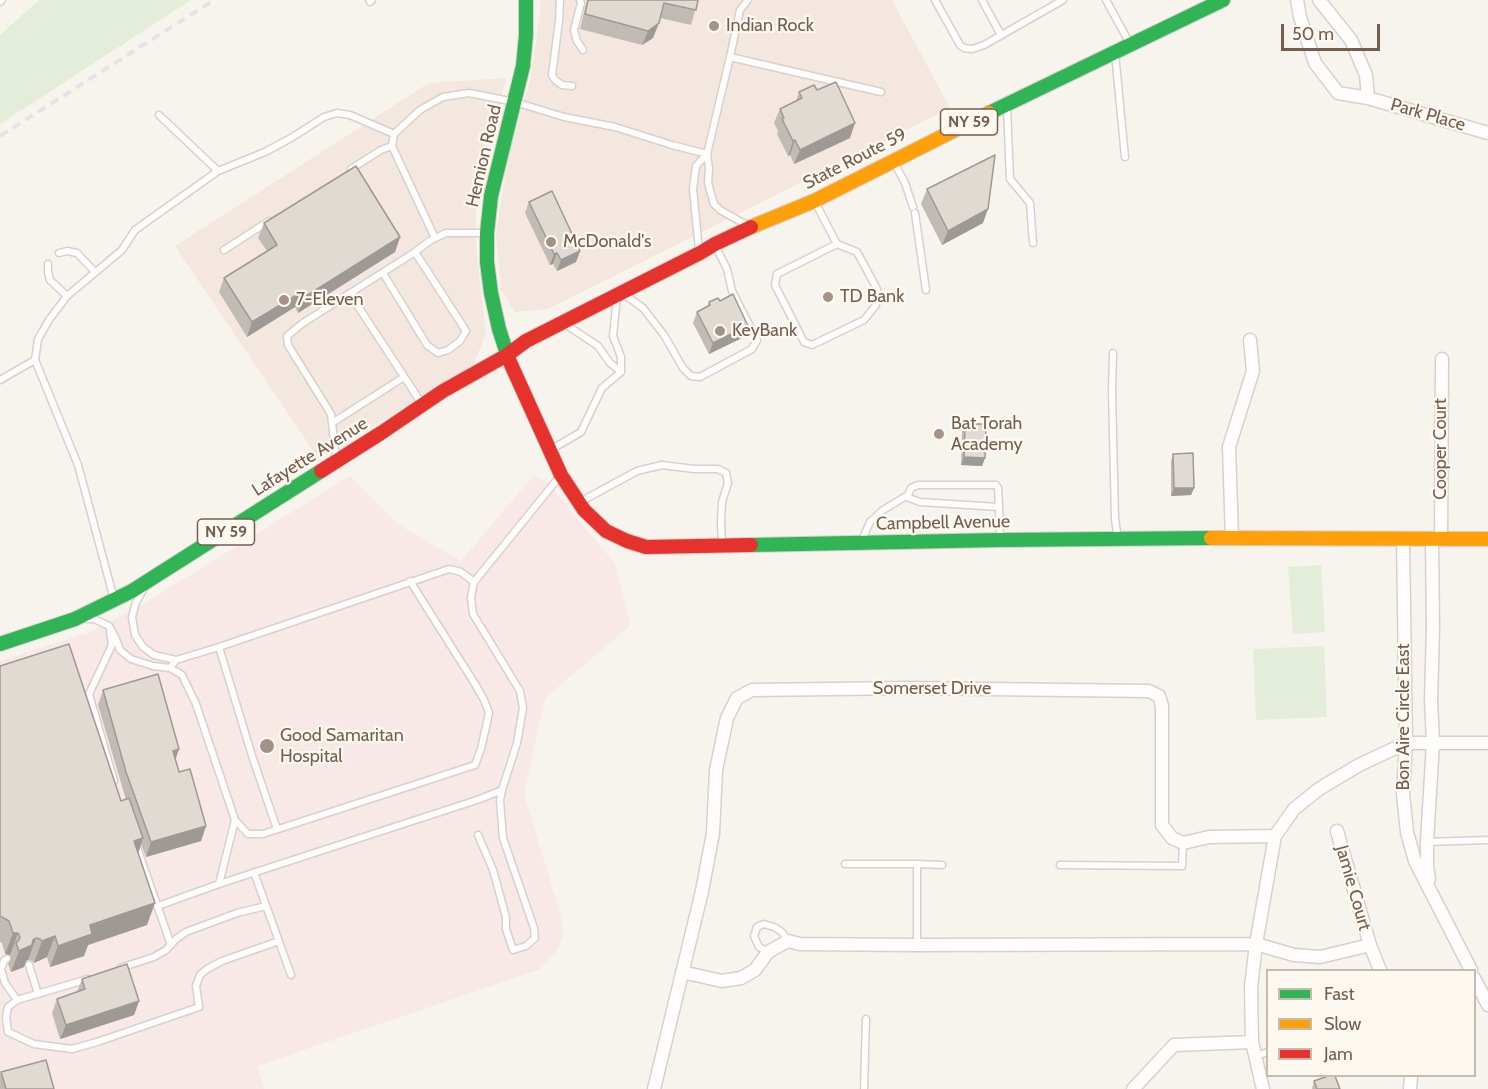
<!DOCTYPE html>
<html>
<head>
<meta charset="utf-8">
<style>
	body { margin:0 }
	#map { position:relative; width:1488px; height:1089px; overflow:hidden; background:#f7f4ee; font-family:Cabin,sans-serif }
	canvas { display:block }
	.legend { position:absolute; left:1266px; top:969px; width:210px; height:108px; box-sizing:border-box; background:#fef9f0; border:2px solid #c7bbb0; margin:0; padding:8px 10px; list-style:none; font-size:18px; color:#745e4f }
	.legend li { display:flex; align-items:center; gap:12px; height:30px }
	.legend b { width:30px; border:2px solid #c7bbb0 }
	.scale { position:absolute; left:1281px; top:24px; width:99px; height:27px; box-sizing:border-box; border:3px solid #745e4f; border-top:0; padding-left:8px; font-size:18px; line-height:21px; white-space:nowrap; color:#745e4f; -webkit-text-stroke:4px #fef9f0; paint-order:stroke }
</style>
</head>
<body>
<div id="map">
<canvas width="1488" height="1089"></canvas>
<ul class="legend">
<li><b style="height:8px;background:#30b455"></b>Fast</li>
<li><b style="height:8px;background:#ff9f0a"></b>Slow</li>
<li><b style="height:8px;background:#e5322d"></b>Jam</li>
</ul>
<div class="scale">50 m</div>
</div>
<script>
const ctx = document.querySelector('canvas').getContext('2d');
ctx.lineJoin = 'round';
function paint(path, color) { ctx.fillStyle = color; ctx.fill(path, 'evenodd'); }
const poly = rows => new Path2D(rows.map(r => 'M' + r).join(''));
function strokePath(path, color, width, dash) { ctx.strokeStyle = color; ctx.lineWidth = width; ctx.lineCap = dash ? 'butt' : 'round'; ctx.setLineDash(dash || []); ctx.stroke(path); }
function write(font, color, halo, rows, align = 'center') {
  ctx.font = font + ' Cabin,sans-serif'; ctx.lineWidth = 4.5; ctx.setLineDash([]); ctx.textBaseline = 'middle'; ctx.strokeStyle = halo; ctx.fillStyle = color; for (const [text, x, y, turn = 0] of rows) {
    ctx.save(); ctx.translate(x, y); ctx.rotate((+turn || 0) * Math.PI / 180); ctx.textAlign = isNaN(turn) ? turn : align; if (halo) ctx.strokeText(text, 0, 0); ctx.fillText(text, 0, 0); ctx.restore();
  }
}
const commercial = poly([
	[540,0,892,0,950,108,548,309,515,312,501,290,496,234,508,158,531,77,541,5],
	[507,78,476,172,476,246,486,334,472,368,318,458,175,246,429,83]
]);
const medical = poly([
	[350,476,399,525,461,561,533,476,549,483,616,565,630,626,545,698,524,793,561,917,563,934,556,953,538,970,257,1066,264,1089,0,1089,0,661,90,632,145,603]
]);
const green = poly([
	[39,0,191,0,0,124,0,35],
	[1321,565,1325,632,1293,634,1288,567],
	[1324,646,1327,717,1256,720,1253,649]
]);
const lane = poly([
	[369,0,370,2,372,0],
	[560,0,559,21,552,75,555,80,562,85,572,86],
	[580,0,581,3,574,30,577,41,583,50],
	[748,0,740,10,730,57,881,92],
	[935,0,960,45,964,48,972,49,984,45,1063,0],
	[982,0,1001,35],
	[1106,0,1129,42],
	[0,2,2,0],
	[1115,53,1125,157],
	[730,57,707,154,709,169,708,183,714,204,720,210,745,224],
	[1007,107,1010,179,1030,203,1033,243],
	[159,115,218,171],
	[895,164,905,183,913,207],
	[351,169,381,150,392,146],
	[816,204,837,244,857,252,877,289,876,305,864,320,812,345,804,342,775,285,777,274,837,244],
	[915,213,926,290],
	[435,238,392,146,394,134,420,110,443,97,469,93,515,102,564,117,615,127,672,145,707,154],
	[224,250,269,221],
	[699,250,693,189,696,166,707,154],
	[59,253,67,251,77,253,95,272],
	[48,264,48,272,50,280,67,296],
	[383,273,427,345,438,353,448,350,460,341,466,331,415,252],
	[350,294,422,404],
	[625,295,643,308,664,335,683,368,691,376,700,377,752,349,757,340,732,291,727,269,716,247],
	[565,324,598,346,610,363,621,372,621,357,613,336,617,297],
	[1113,353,1112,391,1115,519,1118,539],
	[0,380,35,360],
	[332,423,404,377],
	[552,449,581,432,602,388,621,372],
	[336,458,331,414,288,345,287,336,303,323,412,254,431,240,446,233,487,233],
	[580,502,637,471,662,465,694,469,718,469,726,473,728,483,722,502,721,521,722,545],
	[999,507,920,502,909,498,908,495,911,488,918,485,996,485,998,488,999,507,1000,540],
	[861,542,870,522,883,510,908,495],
	[143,590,136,602,132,617,135,635,143,647,154,655,176,660],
	[114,599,78,465,35,360,38,339,49,320,67,296,122,250,135,230,218,171,265,152,291,138,324,117,337,113,350,115,394,134],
	[88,619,94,619,109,626,116,639,120,650,131,659,153,666,170,668,182,675,196,704,235,820,219,884],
	[110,632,112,645,89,694,114,781],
	[219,647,253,759,277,829],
	[170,668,176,660,219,647,449,569,461,572,474,582],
	[235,820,248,834,263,834,475,765,481,749,489,713,484,700,475,684,410,581],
	[478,835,493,870,506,917,506,929,513,950,526,946,535,938,534,928,503,838,500,800,502,790],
	[1427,842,1488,840],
	[136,845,171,945],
	[845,864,917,864,917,945],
	[917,864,942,865],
	[1060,865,1182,866,1183,843],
	[254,872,291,975],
	[158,906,219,884,480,799,502,790,517,743,523,708,520,691,473,614,471,597,474,582,560,476],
	[768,952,759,947,754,936,757,927,764,924,774,927,782,932,788,941],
	[7,959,4,961,1,969,5,983,17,1000],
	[29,965,38,994],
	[120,968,154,957,166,950,176,939,186,932,237,913,266,906],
	[88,979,17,1000,8,1007,6,1017,8,1032,34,1044,72,1049,97,1042,199,1007,196,986,200,975,207,969,222,961,279,941],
	[1256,1056,1268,1052],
	[864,1089,866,1019]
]);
const street = poly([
	[1297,0,1300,17,1315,63,1338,93,1368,98,1488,133],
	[1319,0,1351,40,1366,75,1368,98],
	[1232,538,1229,447,1253,371,1250,340],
	[1403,539,1406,743,1403,794,1407,832,1415,861,1471,970],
	[1441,539,1442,359],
	[1337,831,1370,945,1380,970],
	[1429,879,1427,866,1427,842,1433,743,1431,700,1433,629,1432,539],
	[682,972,722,981,741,978,755,970,768,952,788,941,800,944,917,945,1256,944,1294,955,1320,957,1370,945],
	[1474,978,1488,1005],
	[654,1089,702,891,713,833,716,770,727,718,737,698,752,690,909,688,1149,691,1159,696,1162,706,1162,825,1172,838,1183,843,1209,837,1275,836],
	[1133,1089,1174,1045,1252,1042],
	[1263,1089,1252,1042,1251,987,1256,944,1275,836,1294,809,1319,789,1359,765,1406,743,1488,743],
	[1410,1089,1411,1076]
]);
const fast = poly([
	[989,113,1223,0],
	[509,360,499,329,491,293,487,262,487,233,491,196,523,66,526,35,526,0],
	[751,545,1000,540,1211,538],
	[0,644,75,619,132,591,321,471]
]);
const slow = poly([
	[751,227,814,201,989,113],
	[1211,538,1488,539]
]);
const jam = poly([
	[509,360,561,475,584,510,606,531,627,541,646,547,751,545],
	[321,471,381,433,443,391,507,355,526,341,700,253,715,244,751,227]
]);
const rail = poly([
	[0,136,214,0]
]);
const wall = poly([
	[587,0,698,0,691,25,660,18,653,38,642,45,580,29],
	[817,90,850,138,794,164,790,155,788,156,777,134,778,131,774,123,780,109,796,101,799,92],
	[927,189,983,223,942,245,921,204],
	[529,202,580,251,576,262,557,271,553,264,550,265,525,213],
	[264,223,400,237,395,252,298,313,295,307,247,337,219,292,224,278,267,251,258,238],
	[720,301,748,326,744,337,709,354,693,323,697,312,707,307,709,302],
	[965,424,985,458,982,466,961,465,962,431],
	[1173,454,1194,488,1191,495,1171,496,1171,461],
	[0,666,121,801,126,800,98,705,103,690,175,760,179,772,206,826,201,841,146,857,141,844,138,853,147,925,88,945,84,956,50,967,47,957,34,963,32,961,28,960,26,961,24,967,11,972,8,964,11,957,10,955,5,954,2,943,0,942],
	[82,979,139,1001,134,1015,60,1039,52,1013,57,999,77,992],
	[1,1072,54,1089,0,1089,0,1076],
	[1314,1081,1340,1089,1312,1089]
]);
const shadedWall = poly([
	[659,23,653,38,642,45,648,31],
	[855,123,850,138,794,164,800,150],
	[795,140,790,155,788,156,793,141],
	[988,209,983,223,942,245,948,231],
	[400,237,395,252,298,313,303,298],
	[580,251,576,262,557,271,561,260],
	[557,253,553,264,550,265,554,254],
	[300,293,295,307,247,337,252,322],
	[748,326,744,337,709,354,713,343],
	[964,457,985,458,982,466,961,465],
	[1174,488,1194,488,1191,495,1171,496],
	[179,749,174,764,173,751],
	[206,826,201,841,146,857,151,842],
	[143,838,136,860,134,841],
	[155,903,147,925,88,945,84,956,50,967,58,946,90,925],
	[13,933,18,933,10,955,5,954],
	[55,936,47,957,34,963,42,941],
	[36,938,28,960,26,961,24,967,11,972,19,951],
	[139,1001,134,1015,60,1039,66,1025]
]);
const building = poly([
	[588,0,698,0,696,10,664,3,659,23,648,31,585,14,588,0],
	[836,82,855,123,800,150,795,140,793,141,782,119,784,118,780,109,802,98,799,92,814,85,817,90,836,82],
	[995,155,988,209,948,231,927,189,995,155],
	[356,166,400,237,303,298,300,293,252,322,224,278,277,245,264,223,356,166],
	[552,191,580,251,561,260,557,253,554,254,529,202,552,191],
	[733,294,748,326,713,343,697,312,710,305,709,302,718,298,720,301,733,294],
	[965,424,986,424,985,458,964,457,965,424],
	[1193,453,1194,488,1174,488,1173,454,1193,453],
	[69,644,121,801,129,798,143,838,134,841,155,903,90,925,92,934,58,946,55,936,42,941,40,939,36,938,33,940,32,945,19,951,16,943,19,940,20,937,18,933,13,933,9,921,0,916,0,666,69,644],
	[158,674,179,749,173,751,179,772,190,769,206,826,151,842,126,772,103,690,158,674],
	[127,964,139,1001,66,1025,57,999,85,989,82,979,127,964],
	[46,1060,54,1089,6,1089,1,1072,46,1060],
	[1328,1076,1335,1076,1340,1089,1317,1089,1314,1081,1328,1076]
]);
const markers = [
	[714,26,6,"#a29287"],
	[551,242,6,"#a29287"],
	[828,297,6,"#a29287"],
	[284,300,6,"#a29287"],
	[720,331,6,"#a29287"],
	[939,434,6,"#a29287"],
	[267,746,8,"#a29287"]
];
const shields = [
	[969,122,57],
	[226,532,57]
];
const shieldNames = [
	["NY 59",969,122],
	["NY 59",226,532]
];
const poiNames = [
	["Indian Rock",726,26],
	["McDonald's",563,242],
	["TD Bank",840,297],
	["7-Eleven",296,300],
	["KeyBank",732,331],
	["Bat Torah",951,424],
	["Academy",951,445],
	["Good Samaritan",280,736],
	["Hospital",280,757]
];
const streetNames = [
	["Park Place",1428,115,16],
	["Hemion Road",484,156,-77],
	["State Route 59",855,159,-27],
	["Cooper Court",1441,449,-90],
	["Lafayette Avenue",310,457,-32],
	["Campbell Avenue",943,523,-1],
	["Somerset Drive",932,689],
	["Bon Aire Circle East",1404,717,-90],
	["Jamie Court",1353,888,74]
];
paint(commercial, '#f4e7e0');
paint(medical, '#f8e8e6');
paint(green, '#e4edda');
strokePath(lane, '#d6d1cc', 9);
strokePath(street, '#d6d1cc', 15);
strokePath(fast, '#d7d1cc', 16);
strokePath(slow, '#d7d1cc', 16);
strokePath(jam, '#d7d1cc', 16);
strokePath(lane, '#fefdfc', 6);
strokePath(street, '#fefdfc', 12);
strokePath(fast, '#30b455', 14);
strokePath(slow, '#ff9f0a', 14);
strokePath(jam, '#e5322d', 14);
strokePath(rail, '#e5e3e6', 4, [9, 6]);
paint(wall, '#c2bbb5');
paint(shadedWall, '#9e9994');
paint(building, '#e1dad3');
strokePath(building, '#9e9994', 1.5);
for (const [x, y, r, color] of markers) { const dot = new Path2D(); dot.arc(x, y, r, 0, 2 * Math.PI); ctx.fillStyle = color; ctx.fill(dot); strokePath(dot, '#fef9f0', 2); }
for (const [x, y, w] of shields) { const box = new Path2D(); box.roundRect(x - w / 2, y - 13, w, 26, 4.5); ctx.fillStyle = '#fef9f0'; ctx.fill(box); strokePath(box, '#745e4f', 1.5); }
write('bold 16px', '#745e4f', null, shieldNames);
write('18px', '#745e4f', '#fef9f0', poiNames, 'left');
write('18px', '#745e4f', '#fef9f0', streetNames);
</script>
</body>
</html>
